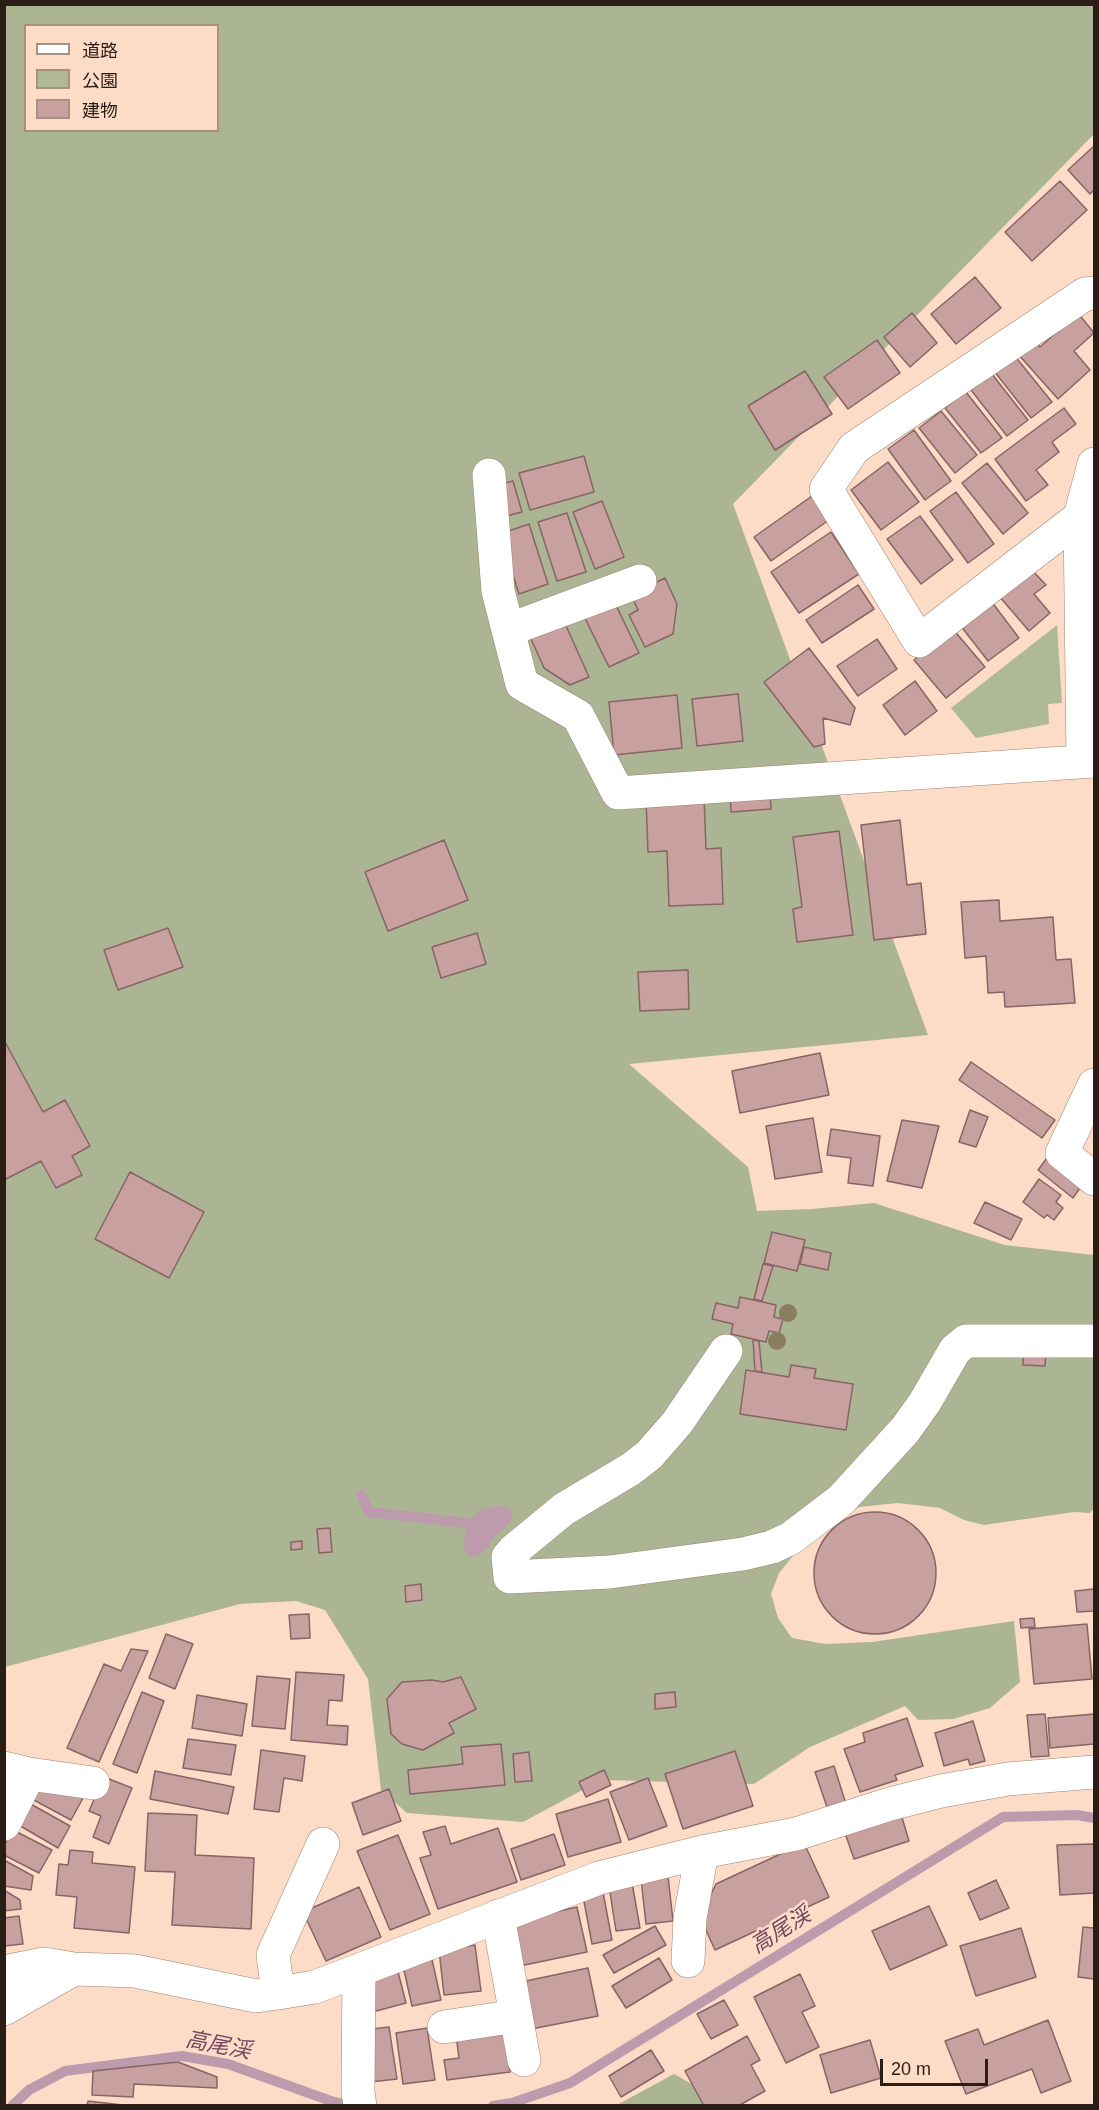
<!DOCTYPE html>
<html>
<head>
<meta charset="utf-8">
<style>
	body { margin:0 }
	#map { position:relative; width:1099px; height:2110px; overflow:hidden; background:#fddcc7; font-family:Arial,"Noto Sans JP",sans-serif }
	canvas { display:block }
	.frame { position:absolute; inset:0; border:6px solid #291d16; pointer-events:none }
	.legend { position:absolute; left:24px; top:24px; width:195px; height:108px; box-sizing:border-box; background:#fddcc7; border:2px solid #a89080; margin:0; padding:8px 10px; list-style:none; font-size:18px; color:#291d16 }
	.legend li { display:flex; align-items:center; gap:12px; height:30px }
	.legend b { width:30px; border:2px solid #a89080 }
	.scale { position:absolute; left:880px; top:2059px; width:108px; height:27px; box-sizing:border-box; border:3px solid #291d16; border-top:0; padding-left:8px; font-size:18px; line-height:21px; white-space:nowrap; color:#291d16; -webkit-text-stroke:4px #fddcc7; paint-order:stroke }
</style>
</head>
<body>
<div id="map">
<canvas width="1099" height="2110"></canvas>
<div class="frame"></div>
<ul class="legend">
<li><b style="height:8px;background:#fff"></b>道路</li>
<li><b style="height:16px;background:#afb998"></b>公園</li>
<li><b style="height:16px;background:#c7a09f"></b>建物</li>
</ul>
<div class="scale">20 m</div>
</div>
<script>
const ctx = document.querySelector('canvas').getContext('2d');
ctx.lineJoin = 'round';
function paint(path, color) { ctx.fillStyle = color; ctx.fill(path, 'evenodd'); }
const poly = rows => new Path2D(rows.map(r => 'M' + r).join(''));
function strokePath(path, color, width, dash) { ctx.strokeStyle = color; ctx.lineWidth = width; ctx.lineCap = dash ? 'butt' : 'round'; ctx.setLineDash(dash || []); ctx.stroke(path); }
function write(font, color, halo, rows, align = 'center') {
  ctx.font = font + ' Arial,"Noto Sans JP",sans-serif'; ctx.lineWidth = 5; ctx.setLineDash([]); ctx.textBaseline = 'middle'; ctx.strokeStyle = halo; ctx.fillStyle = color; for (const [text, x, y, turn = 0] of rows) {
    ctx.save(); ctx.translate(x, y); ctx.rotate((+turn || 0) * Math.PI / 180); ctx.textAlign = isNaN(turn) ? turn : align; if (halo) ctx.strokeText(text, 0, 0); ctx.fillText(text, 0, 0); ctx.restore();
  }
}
const green = poly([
	[1057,625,1062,703,1048,704,1049,724,976,738,951,708]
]);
const forest = poly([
	[5,5,1094,5,1094,134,733,504,928,1035,629,1064,748,1167,757,1211,812,1209,874,1203,1005,1245,1094,1255,1094,1508,1090,1513,1074,1512,984,1525,964,1520,940,1508,898,1503,859,1507,821,1529,792,1557,779,1573,771,1594,778,1618,792,1638,825,1644,872,1642,1014,1621,1020,1682,990,1708,953,1719,918,1720,905,1706,810,1747,754,1784,601,1780,523,1822,407,1813,381,1790,368,1679,325,1610,296,1601,240,1604,5,1667],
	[26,26,218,26,218,130,26,130],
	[674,2074,729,2105,615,2106]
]);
const water = poly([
	[501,1506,512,1511,512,1518,508,1525,490,1541,489,1548,479,1555,470,1557,465,1552,464,1541,468,1520,483,1509]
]);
const stream = poly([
	[361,1495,369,1512,468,1523],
	[12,2106,29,2090,65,2071,182,2056,228,2064,331,2101,352,2106],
	[493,2106,512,2103,570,2083,1003,1817,1077,1815,1094,1818]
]);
const building = poly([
	[1094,146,1094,190,1090,194,1068,170,1094,146],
	[1060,181,1087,210,1032,261,1005,232,1060,181],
	[975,277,1001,308,956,344,931,314,975,277],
	[912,313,937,343,910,367,884,337,912,313],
	[1078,313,1094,333,1074,351,1090,370,1058,399,1017,353,1033,339,1040,347,1078,313],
	[877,340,900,373,848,409,824,377,877,340],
	[1014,355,1052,402,1031,418,994,371,1014,355],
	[805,371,832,414,775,450,748,406,805,371],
	[992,374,1028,420,1007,436,971,390,992,374],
	[966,392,1002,438,981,453,945,408,966,392],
	[1064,408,1076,424,1052,442,1059,452,1036,470,1048,485,1026,501,995,459,1064,408],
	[941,411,977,455,955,473,919,428,941,411],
	[914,430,951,481,925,500,888,449,914,430],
	[584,456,594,492,530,510,519,473,584,456],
	[888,462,919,502,881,530,851,490,888,462],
	[987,463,1028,513,1003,534,962,483,987,463],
	[513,481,522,512,502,517,494,486,513,481],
	[956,492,994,544,968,563,930,511,956,492],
	[812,496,829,520,771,561,754,537,812,496],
	[602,501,624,557,595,569,573,512,602,501],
	[567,513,586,572,557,581,538,522,567,513],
	[920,516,953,560,921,584,887,539,920,516],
	[529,524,548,584,519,594,500,534,529,524],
	[831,532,859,574,799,613,771,572,831,532],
	[1031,569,1046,585,1034,594,1050,613,1029,631,999,596,1031,569],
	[665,578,677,604,673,634,645,647,629,615,638,610,631,595,665,578],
	[858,585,874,609,822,643,806,620,858,585],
	[613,599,639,653,609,667,583,614,613,599],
	[991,601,1019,638,988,661,960,625,991,601],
	[563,619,589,677,570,685,544,668,529,634,563,619],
	[952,628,985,667,946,698,914,660,952,628],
	[877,639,897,669,858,696,837,666,877,639],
	[809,648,855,708,850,725,823,718,825,744,814,747,764,682,809,648],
	[915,681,937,711,905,735,883,705,915,681],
	[738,694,743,741,697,746,692,699,738,694],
	[677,695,682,748,614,755,609,702,677,695],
	[770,791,771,809,731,812,730,794,770,791],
	[704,796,706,849,721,848,723,904,669,906,667,851,648,852,646,799,704,796],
	[900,820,907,885,921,883,926,934,874,940,861,825,900,820],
	[839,831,853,935,797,942,793,909,802,907,793,837,839,831],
	[444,840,468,900,388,931,365,872,444,840],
	[999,900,1000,921,1053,917,1056,960,1071,959,1075,1003,1005,1007,1004,992,988,993,986,956,965,958,961,902,999,900],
	[168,928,183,967,118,990,104,950,168,928],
	[477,933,486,964,441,978,432,947,477,933],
	[688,970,689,1009,640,1011,638,972,688,970],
	[4,1040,43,1112,65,1100,90,1146,72,1156,82,1175,56,1188,41,1161,4,1180,4,1040],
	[820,1053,829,1095,740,1113,732,1071,820,1053],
	[971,1062,1055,1120,1042,1138,959,1080,971,1062],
	[970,1110,988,1117,976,1147,959,1142,970,1110],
	[813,1118,822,1172,775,1179,766,1126,813,1118],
	[902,1120,939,1126,922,1188,887,1181,902,1120],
	[831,1129,880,1136,873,1186,848,1183,851,1158,827,1155,831,1129],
	[1047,1158,1082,1185,1073,1198,1038,1170,1047,1158],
	[130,1172,204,1212,169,1278,95,1239,130,1172],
	[1039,1179,1061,1195,1056,1202,1063,1208,1054,1220,1047,1215,1044,1218,1023,1202,1039,1179],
	[985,1202,1022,1219,1011,1240,974,1223,985,1202],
	[772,1232,805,1240,797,1271,764,1263,772,1232],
	[804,1247,831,1253,828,1270,800,1264,804,1247],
	[763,1264,773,1266,762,1301,754,1299,763,1264],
	[740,1297,776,1305,774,1317,783,1319,779,1333,769,1331,766,1342,731,1334,733,1324,712,1319,716,1303,738,1308,740,1297],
	[753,1340,759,1341,762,1372,755,1371,753,1340],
	[1023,1350,1046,1351,1045,1366,1023,1365,1023,1350],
	[791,1365,816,1369,814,1378,853,1384,846,1430,740,1414,746,1370,789,1377,791,1365],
	'814 1573a61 61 0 1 1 122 0a61 61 0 1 1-122 0Z',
	[330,1528,332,1552,319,1553,317,1529,330,1528],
	[302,1541,302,1549,291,1550,291,1542,302,1541],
	[421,1584,422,1600,406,1602,405,1586,421,1584],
	[1094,1589,1094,1611,1077,1612,1075,1591,1094,1589],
	[309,1614,310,1638,291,1639,289,1615,309,1614],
	[1034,1618,1035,1627,1021,1628,1020,1619,1034,1618],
	[1087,1624,1092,1679,1034,1684,1029,1629,1087,1624],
	[166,1634,193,1644,175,1689,149,1678,166,1634],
	[131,1649,148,1651,99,1762,67,1748,104,1664,121,1671,131,1649],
	[296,1672,344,1675,342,1701,329,1700,327,1725,348,1726,347,1745,291,1740,296,1672],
	[257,1676,290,1679,285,1729,252,1726,257,1676],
	[461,1677,476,1709,449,1723,454,1733,423,1750,402,1744,391,1734,387,1699,402,1682,432,1680,443,1682,461,1677],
	[142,1692,164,1701,137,1773,113,1764,142,1692],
	[675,1692,676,1707,655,1709,655,1694,675,1692],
	[197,1695,247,1704,242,1736,192,1728,197,1695],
	[1045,1714,1049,1756,1031,1757,1027,1715,1045,1714],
	[1094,1714,1094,1744,1050,1748,1048,1718,1094,1714],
	[907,1718,923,1766,895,1775,897,1780,860,1792,844,1749,865,1742,863,1733,907,1718],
	[973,1721,985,1761,970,1765,968,1759,944,1766,935,1733,973,1721],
	[188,1739,236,1745,231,1775,183,1768,188,1739],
	[501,1744,505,1785,410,1794,408,1770,463,1764,461,1747,501,1744],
	[261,1750,305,1756,302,1781,284,1778,279,1812,254,1809,261,1750],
	[735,1751,753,1806,683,1829,665,1774,735,1751],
	[529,1752,532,1781,515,1782,513,1754,529,1752],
	[834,1766,846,1804,828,1810,815,1772,834,1766],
	[604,1770,611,1785,586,1797,579,1782,604,1770],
	[155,1771,234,1787,228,1814,150,1799,155,1771],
	[104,1777,132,1788,109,1844,93,1837,101,1816,89,1811,104,1777],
	[648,1778,667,1826,629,1840,610,1792,648,1778],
	[38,1784,88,1789,71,1820,30,1798,38,1784],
	[389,1789,401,1821,363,1835,352,1803,389,1789],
	[608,1799,621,1842,568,1857,556,1814,608,1799],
	[29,1803,70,1826,58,1848,17,1824,29,1803],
	[148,1813,197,1815,195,1855,254,1858,251,1929,172,1925,175,1872,145,1871,148,1813],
	[901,1814,909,1841,854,1859,845,1833,901,1814],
	[445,1826,451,1844,498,1828,517,1882,438,1909,420,1858,431,1855,423,1832,445,1826],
	[13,1830,52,1850,39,1873,4,1855,4,1845,13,1830],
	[554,1834,565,1865,521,1880,511,1849,554,1834],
	[398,1835,430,1914,390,1930,357,1851,398,1835],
	[804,1843,829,1897,715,1950,700,1917,716,1884,804,1843],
	[1094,1844,1094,1893,1060,1895,1057,1845,1094,1844],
	[70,1850,93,1852,92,1863,135,1867,129,1933,74,1928,77,1897,56,1895,59,1864,68,1865,70,1850],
	[4,1860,33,1876,31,1890,4,1886,4,1860],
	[668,1876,673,1921,646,1924,641,1879,668,1876],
	[996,1880,1009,1908,980,1920,968,1893,996,1880],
	[632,1883,640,1928,616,1931,609,1886,632,1883],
	[359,1887,381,1937,326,1961,303,1912,359,1887],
	[4,1890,20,1900,21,1909,4,1911,4,1890],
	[603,1892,612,1940,592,1944,583,1896,603,1892],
	[929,1906,947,1945,890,1970,872,1931,929,1906],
	[577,1907,587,1952,515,1967,506,1923,577,1907],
	[19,1916,23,1944,4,1946,4,1918,19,1916],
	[655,1926,666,1945,614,1973,603,1955,655,1926],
	[1083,1927,1094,1928,1094,1979,1078,1977,1083,1927],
	[1021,1928,1036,1977,976,1996,960,1946,1021,1928],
	[475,1945,481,1991,444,1995,439,1950,475,1945],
	[431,1955,441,2000,412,2006,402,1961,431,1955],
	[659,1958,672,1980,626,2008,612,1986,659,1958],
	[396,1964,406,2003,365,2014,367,1972,396,1964],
	[588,1968,598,2016,526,2030,516,1983,588,1968],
	[800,1974,815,2006,802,2012,819,2047,786,2063,754,1997,800,1974],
	[724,2000,738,2025,711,2039,697,2014,724,2000],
	[1048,2020,1071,2081,1041,2093,1032,2069,966,2094,945,2041,978,2029,984,2045,1048,2020],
	[389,2027,397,2079,370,2082,363,2030,389,2027],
	[427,2028,435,2080,403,2084,396,2033,427,2028],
	[504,2028,510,2072,447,2080,444,2060,459,2058,456,2035,504,2028],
	[747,2036,760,2060,751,2065,765,2091,738,2106,704,2106,685,2071,747,2036],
	[870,2040,881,2078,831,2093,820,2055,870,2040],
	[651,2050,664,2071,621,2097,609,2076,651,2050],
	[178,2062,217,2077,217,2088,134,2084,133,2097,92,2095,93,2071,178,2062],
	[88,2101,131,2106,87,2106,88,2101]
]);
const minor = poly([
	[489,475,498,591,522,684,578,716,618,793,1094,761],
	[1080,517,919,641,826,489,854,448,1085,294,1094,293],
	[508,630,640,581],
	[1083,761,1080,517,1094,464],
	[1094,1085,1062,1153,1094,1179],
	[726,1351,677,1423,649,1455,631,1469,564,1509,513,1551,508,1557,510,1577,610,1572,743,1554,772,1547,791,1538,841,1500,905,1430,925,1402,955,1350,966,1341,1094,1341],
	[4,1768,29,1774,93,1783],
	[4,1824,29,1774],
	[498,1916,524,2060],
	[688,1961,690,1918,702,1852],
	[359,1970,358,2092,360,2106],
	[4,1972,44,1964,74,1969,135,1971,256,1996,278,1993,315,1987,599,1878,702,1852,796,1834,890,1804,941,1791,1008,1779,1094,1772],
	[278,1993,273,1955,323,1844],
	[4,2009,74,1969],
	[444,2027,516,2016]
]);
const trees = [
	[788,1313],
	[777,1341]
];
const waterNames = [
	["高尾渓",781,1931,-32],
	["高尾渓",218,2046,11]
];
paint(green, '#afb998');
paint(forest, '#abb493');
paint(water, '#bd9aac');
strokePath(stream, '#bd9aac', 10);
paint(building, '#c7a09f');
strokePath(building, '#886464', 1.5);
strokePath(minor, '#a0826f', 34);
strokePath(minor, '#fff', 33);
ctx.fillStyle = '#897f5f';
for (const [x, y] of trees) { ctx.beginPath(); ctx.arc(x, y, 9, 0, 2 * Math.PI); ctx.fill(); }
write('italic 22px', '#764561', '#fddcc7', waterNames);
</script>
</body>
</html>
